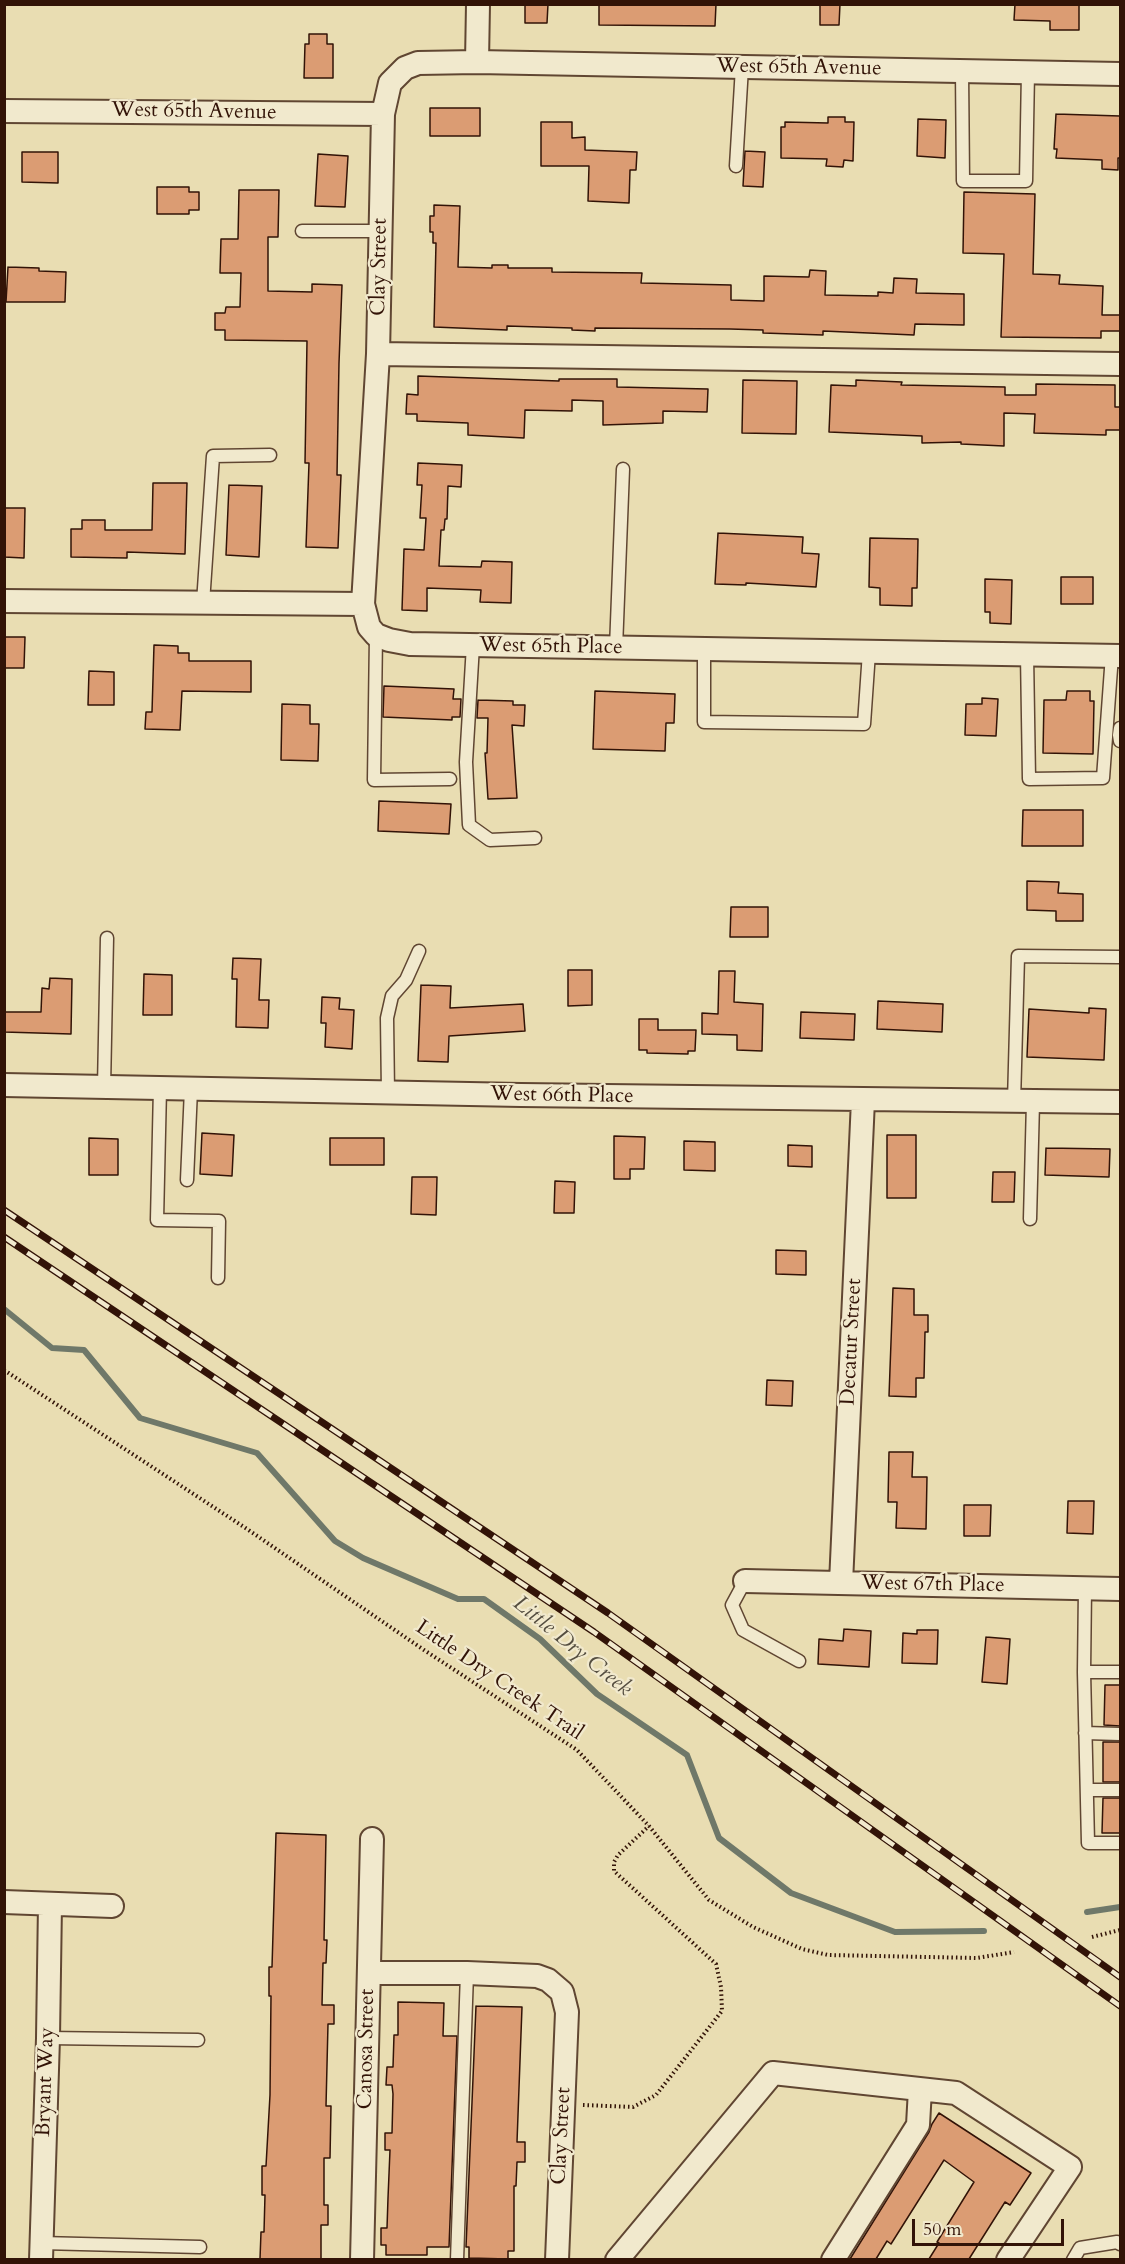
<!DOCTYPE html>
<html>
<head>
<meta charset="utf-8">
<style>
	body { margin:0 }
	#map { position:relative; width:1125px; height:2264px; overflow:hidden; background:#e9ddb2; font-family:Cardo,serif }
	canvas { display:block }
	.frame { position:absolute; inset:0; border:6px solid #321307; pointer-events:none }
	.scale { position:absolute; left:912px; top:2219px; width:152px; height:27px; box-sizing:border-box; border:3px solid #321307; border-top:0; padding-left:8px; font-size:18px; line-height:21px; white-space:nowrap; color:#321307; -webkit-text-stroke:4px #f1e9cd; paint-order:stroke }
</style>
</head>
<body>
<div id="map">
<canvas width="1125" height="2264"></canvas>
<div class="frame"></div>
<div class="scale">50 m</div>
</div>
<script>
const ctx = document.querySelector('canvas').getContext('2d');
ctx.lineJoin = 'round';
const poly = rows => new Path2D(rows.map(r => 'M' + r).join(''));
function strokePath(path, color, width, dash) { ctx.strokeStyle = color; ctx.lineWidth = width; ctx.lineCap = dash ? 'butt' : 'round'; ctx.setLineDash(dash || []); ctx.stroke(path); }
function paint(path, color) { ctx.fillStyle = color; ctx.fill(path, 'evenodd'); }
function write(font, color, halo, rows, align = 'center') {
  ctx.font = font + ' Cardo,serif'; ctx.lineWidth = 4.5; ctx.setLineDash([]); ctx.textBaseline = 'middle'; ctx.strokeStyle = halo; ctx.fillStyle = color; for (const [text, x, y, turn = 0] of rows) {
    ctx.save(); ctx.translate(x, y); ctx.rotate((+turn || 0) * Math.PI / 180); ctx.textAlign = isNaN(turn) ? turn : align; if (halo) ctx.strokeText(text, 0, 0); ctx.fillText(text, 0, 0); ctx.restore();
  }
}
const stream = poly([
	[4,1309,52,1348,84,1350,140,1418,257,1453,335,1541,363,1558,458,1599,484,1599,540,1639,597,1694,687,1755,719,1838,791,1893,895,1932,984,1931],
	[1087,1912,1120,1907]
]);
const building = poly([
	[525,4,548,4,547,23,525,23,525,4],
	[599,4,716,4,715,26,599,25,599,4],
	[820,4,840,4,839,25,820,25,820,4],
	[1015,4,1079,4,1079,30,1050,30,1050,21,1014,20,1015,4],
	[309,34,327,34,327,44,333,44,333,78,304,78,305,44,309,44,309,34],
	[430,108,480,108,480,136,430,136,430,108],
	[1056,114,1120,116,1120,158,1118,158,1118,170,1102,169,1102,160,1056,158,1057,149,1054,149,1056,114],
	[828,117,845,117,845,122,854,122,853,161,844,160,843,167,826,166,827,159,781,158,781,127,785,127,785,122,828,123,828,117],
	[918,119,946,120,945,158,917,156,918,119],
	[541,122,572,122,572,138,585,137,585,150,637,152,636,170,630,170,629,203,588,201,589,166,541,166,541,122],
	[745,151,765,152,763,187,743,186,745,151],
	[22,152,58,152,58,183,22,182,22,152],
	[318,154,348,156,345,207,315,206,318,154],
	[157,187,189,187,189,192,199,192,199,210,189,210,189,214,157,214,157,187],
	[239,190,279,190,278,237,268,237,268,291,312,292,312,284,342,285,339,363,337,475,341,475,338,548,306,547,309,463,305,463,307,341,225,340,225,330,215,330,215,313,225,313,226,307,240,307,241,273,220,273,221,239,238,239,239,190],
	[964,192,1035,194,1033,274,1060,275,1059,284,1103,286,1102,315,1120,315,1120,331,1101,331,1101,338,1001,337,1004,254,963,253,964,192],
	[434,205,460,206,458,267,492,268,492,265,508,265,508,268,552,268,552,272,642,273,641,283,731,285,731,300,764,301,764,276,809,277,810,270,826,271,825,295,878,296,878,292,893,293,894,278,917,279,916,293,964,294,964,325,915,324,914,335,823,331,823,335,763,333,763,330,730,329,595,328,595,331,572,330,572,328,507,326,507,330,434,327,436,243,433,243,433,232,430,232,430,216,434,216,434,205],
	[8,267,39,268,39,271,66,272,65,302,6,302,8,267],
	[418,376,559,381,559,379,617,379,617,387,708,389,707,412,663,411,663,423,603,425,603,401,572,400,572,411,525,410,524,438,468,435,468,423,417,421,417,414,406,414,407,394,418,395,418,376],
	[743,380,797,381,796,434,742,433,743,380],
	[856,380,902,382,901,385,1005,387,1005,395,1036,395,1036,384,1115,385,1115,407,1120,407,1120,430,1106,430,1106,435,1034,433,1035,414,1004,413,1004,446,961,444,961,442,922,443,922,436,829,432,831,385,856,386,856,380],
	[418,463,462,465,461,487,448,486,447,519,445,519,444,530,441,530,439,566,481,567,482,561,512,562,511,603,480,602,481,590,427,588,427,611,402,610,404,549,424,550,426,518,420,518,422,485,417,485,418,463],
	[153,483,187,483,185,554,127,552,127,558,71,557,71,529,82,529,82,520,105,520,105,530,152,530,153,483],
	[229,485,262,486,259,557,226,555,229,485],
	[4,508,25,508,24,558,4,557,4,508],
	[718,533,803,537,802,553,819,554,816,587,746,583,746,585,715,584,718,533],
	[870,538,918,539,917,588,912,588,912,606,880,605,880,588,869,587,870,538],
	[1061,577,1093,577,1093,604,1061,604,1061,577],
	[985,579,1012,580,1011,624,990,623,990,612,985,612,985,579],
	[4,637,25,637,24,668,4,668,4,637],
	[154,645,178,646,178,653,189,653,189,661,251,661,251,692,182,691,180,730,145,729,146,712,152,712,154,645],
	[89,671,114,672,114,705,88,705,89,671],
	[384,686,454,689,453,699,461,699,460,717,452,717,452,720,383,717,384,686],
	[595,691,675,694,674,723,666,723,665,751,593,749,595,691],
	[1067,691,1090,691,1090,701,1094,701,1093,754,1043,753,1044,700,1066,700,1067,691],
	[982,698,998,699,996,736,965,735,966,704,982,704,982,698],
	[478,700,513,701,513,705,525,705,524,726,512,725,517,798,488,799,485,753,487,753,488,718,477,718,478,700],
	[282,704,310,705,310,724,319,724,318,761,281,760,282,704],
	[379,801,451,804,449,834,378,831,379,801],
	[1023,810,1083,810,1083,846,1022,846,1023,810],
	[1027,881,1059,882,1058,893,1083,894,1083,921,1056,921,1056,911,1027,910,1027,881],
	[731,907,768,907,768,937,730,937,731,907],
	[233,958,261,959,259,1000,269,1000,268,1028,236,1027,237,979,232,979,233,958],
	[568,970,592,970,592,1005,568,1006,568,970],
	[719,971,735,971,734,1002,763,1004,762,1051,737,1050,737,1035,702,1034,702,1013,718,1014,719,971],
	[144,974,172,975,172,1015,143,1015,144,974],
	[50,978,72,979,71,1034,4,1032,4,1012,41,1012,42,988,49,989,50,978],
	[421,985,451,986,450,1008,523,1004,525,1031,449,1036,448,1062,418,1061,421,985],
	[322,997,340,998,339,1009,354,1010,352,1049,325,1047,326,1023,321,1023,322,997],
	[878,1001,943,1004,942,1032,877,1029,878,1001],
	[1089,1008,1106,1009,1104,1060,1027,1057,1029,1009,1089,1013,1089,1008],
	[801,1012,855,1014,854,1040,800,1038,801,1012],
	[639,1019,658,1019,658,1030,696,1030,695,1051,688,1051,688,1054,647,1053,647,1050,639,1050,639,1019],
	[202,1133,234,1135,232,1176,200,1174,202,1133],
	[887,1135,916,1135,916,1198,887,1198,887,1135],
	[614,1136,645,1137,644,1169,630,1169,630,1179,614,1179,614,1136],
	[89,1138,118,1139,118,1175,89,1175,89,1138],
	[330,1138,384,1138,384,1165,330,1165,330,1138],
	[684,1141,715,1142,715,1171,684,1170,684,1141],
	[788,1145,812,1146,812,1167,788,1166,788,1145],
	[1046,1148,1110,1149,1109,1177,1045,1175,1046,1148],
	[993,1172,1015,1172,1014,1202,992,1202,993,1172],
	[412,1177,437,1177,436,1215,411,1214,412,1177],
	[555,1181,575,1182,574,1213,554,1213,555,1181],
	[776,1250,806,1251,806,1275,776,1274,776,1250],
	[893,1288,914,1289,914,1315,928,1315,928,1332,925,1332,924,1378,916,1378,916,1397,889,1396,893,1288],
	[767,1380,793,1381,792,1406,766,1405,767,1380],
	[889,1452,913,1452,912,1477,927,1477,926,1529,896,1528,897,1502,888,1502,889,1452],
	[1068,1501,1094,1501,1093,1534,1067,1533,1068,1501],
	[964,1505,991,1505,990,1536,964,1536,964,1505],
	[844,1629,871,1631,869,1667,818,1664,819,1639,843,1641,844,1629],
	[917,1630,938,1630,937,1664,902,1663,903,1633,917,1634,917,1630],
	[986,1637,1010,1639,1007,1684,982,1682,986,1637],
	[1105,1685,1120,1685,1120,1726,1104,1725,1105,1685],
	[1103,1742,1120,1742,1120,1782,1103,1782,1103,1742],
	[1103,1798,1120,1798,1120,1833,1102,1833,1103,1798],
	[276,1833,326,1835,324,1940,327,1940,326,1963,323,1963,322,2005,334,2005,334,2024,328,2024,326,2106,331,2106,330,2158,324,2158,324,2205,328,2205,328,2225,321,2225,321,2259,260,2259,261,2232,264,2232,265,2195,262,2195,262,2166,266,2166,270,2095,271,1996,269,1996,269,1967,272,1967,276,1833],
	[398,2002,444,2003,443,2036,457,2036,449,2247,427,2247,427,2255,386,2255,386,2245,381,2245,381,2228,387,2228,388,2198,390,2150,385,2150,385,2133,392,2133,393,2094,392,2085,386,2085,387,2067,393,2067,394,2035,398,2035,398,2002],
	[476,2006,522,2007,517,2142,525,2142,525,2162,517,2162,516,2186,514,2186,514,2251,508,2251,508,2259,469,2258,469,2247,466,2247,476,2006],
	[939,2113,1031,2173,1010,2205,1005,2202,969,2259,929,2259,939,2243,937,2242,974,2182,944,2160,891,2244,887,2241,876,2259,850,2259,929,2132,932,2124,939,2113]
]);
const path = poly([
	[4,1370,247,1529,424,1650,577,1750,649,1826,709,1900,753,1927,802,1949,828,1955,977,1958,1014,1952],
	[1092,1937,1120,1930],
	[583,2105,633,2107,656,2095,722,2011,721,1987,716,1964,614,1871,614,1862,618,1855,649,1826]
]);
const service = poly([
	[962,71,963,181,1026,181,1028,72],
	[736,166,742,67],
	[302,231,380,231],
	[203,603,213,456,270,455],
	[376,635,374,780,450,779],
	[473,645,466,762,469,825,490,840,535,838],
	[616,648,623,469],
	[704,650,704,722,864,724,869,652],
	[1027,654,1029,779,1103,778,1112,655],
	[1120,728,1119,735,1120,741],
	[104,1087,107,938],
	[160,1088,157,1220,219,1221,218,1278],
	[388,1093,387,1018,392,996,406,980,419,951],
	[1014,1102,1018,956,1119,957],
	[187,1180,191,1089],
	[1030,1219,1033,1102],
	[745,1581,732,1605,743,1630,799,1661],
	[1085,1588,1084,1672,1088,1843,1120,1843],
	[1084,1672,1120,1672],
	[1085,1733,1120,1734],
	[1087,1790,1120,1790],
	[48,2038,198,2040],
	[41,2243,200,2247],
	[457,2260,467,1973],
	[1073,2260,1080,2248,1117,2242,1120,2244]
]);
const minor = poly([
	[477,62,478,4],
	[1120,74,477,62,418,63,405,68,390,83,383,114,378,354,363,604,369,627,376,635,389,640,410,644,1120,656],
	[4,111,383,114],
	[378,354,1120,364],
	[4,601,363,604],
	[4,1085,521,1095,1120,1102],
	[745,1581,1120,1589],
	[841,1583,863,1100],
	[4,1902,112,1906],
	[369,1973,467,1973,537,1976,548,1980,562,1992,567,2012,557,2260],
	[41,2260,48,2038,50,1904],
	[362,2260,372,1839],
	[617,2260,773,2073,956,2093,1070,2167,1008,2260],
	[833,2260,918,2125,920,2089]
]);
const rail = poly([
	[4,1210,608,1613,1120,1977],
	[4,1237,594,1632,1120,2006]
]);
const streetNames = [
	["West 65th Avenue",799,68,1],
	["West 65th Avenue",194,112,1],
	["Clay Street",380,267,-89],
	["West 65th Place",551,647,1],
	["West 66th Place",562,1096,1],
	["Decatur Street",852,1342,-87],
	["West 67th Place",933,1585,1],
	["Little Dry Creek Trail",499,1681,34],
	["Canosa Street",367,2049,-89],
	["Bryant Way",46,2082,-88],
	["Clay Street",562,2136,-87]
];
const waterNames = [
	["Little Dry Creek",572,1647,39]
];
strokePath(stream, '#6f7869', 6);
paint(building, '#db9c73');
strokePath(building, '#321307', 1.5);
strokePath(service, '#604632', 15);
strokePath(minor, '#604632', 26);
strokePath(path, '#321307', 4, [1.5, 3]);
strokePath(service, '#f1e9cd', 12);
strokePath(minor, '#f1e9cd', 22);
strokePath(rail, '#321307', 7);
strokePath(rail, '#f1e9cd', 4.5, [14]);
write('21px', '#321307', '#f1e9cd', streetNames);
write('italic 22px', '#554e40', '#f1e9cd', waterNames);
</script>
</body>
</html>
